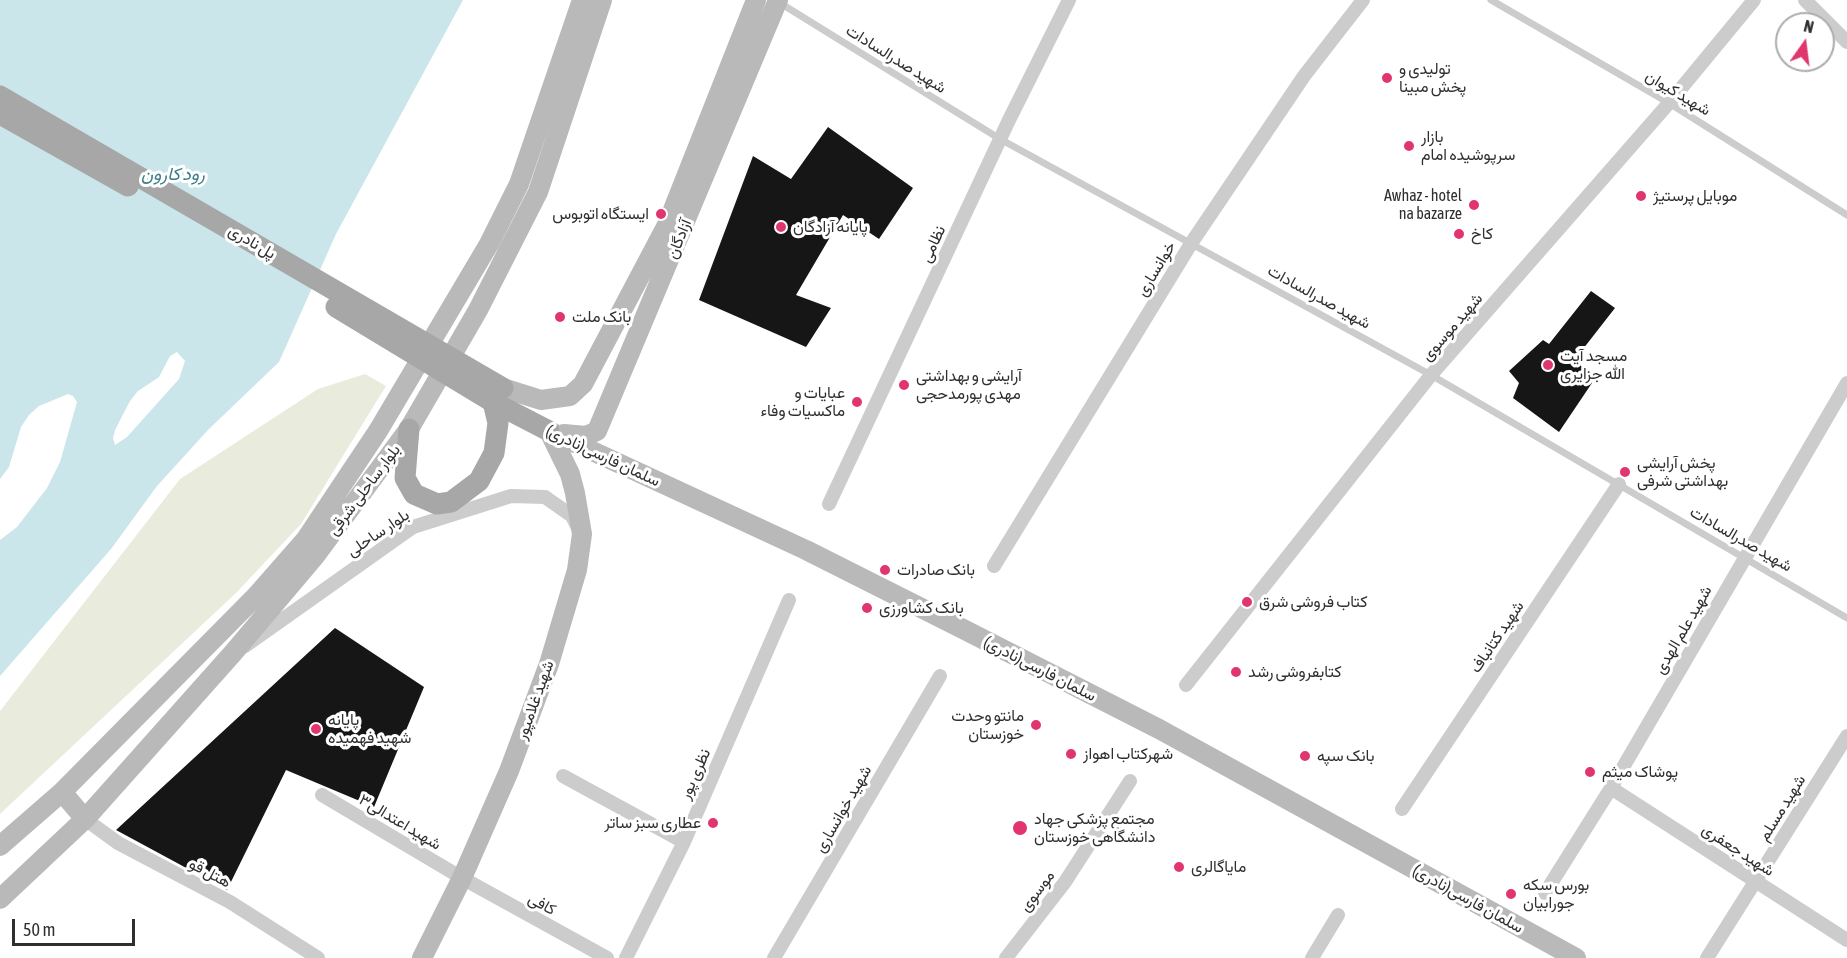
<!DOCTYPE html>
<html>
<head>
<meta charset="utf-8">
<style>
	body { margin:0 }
	#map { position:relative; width:1847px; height:958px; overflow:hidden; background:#fff; font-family:"Asap Condensed",sans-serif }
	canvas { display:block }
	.north { position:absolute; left:1775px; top:12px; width:60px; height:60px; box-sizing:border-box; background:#fff; border:2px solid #acacac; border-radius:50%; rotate:14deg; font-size:16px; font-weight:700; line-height:24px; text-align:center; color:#2f2f2f }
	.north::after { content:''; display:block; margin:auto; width:21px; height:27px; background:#e1366d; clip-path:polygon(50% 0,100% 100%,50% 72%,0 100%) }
	.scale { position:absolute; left:12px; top:919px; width:123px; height:27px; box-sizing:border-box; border:3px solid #2f2f2f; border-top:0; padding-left:8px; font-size:18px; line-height:21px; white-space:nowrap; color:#2f2f2f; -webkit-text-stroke:4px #fff; paint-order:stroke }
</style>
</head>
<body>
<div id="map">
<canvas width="1847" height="958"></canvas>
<div class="north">N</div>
<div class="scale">50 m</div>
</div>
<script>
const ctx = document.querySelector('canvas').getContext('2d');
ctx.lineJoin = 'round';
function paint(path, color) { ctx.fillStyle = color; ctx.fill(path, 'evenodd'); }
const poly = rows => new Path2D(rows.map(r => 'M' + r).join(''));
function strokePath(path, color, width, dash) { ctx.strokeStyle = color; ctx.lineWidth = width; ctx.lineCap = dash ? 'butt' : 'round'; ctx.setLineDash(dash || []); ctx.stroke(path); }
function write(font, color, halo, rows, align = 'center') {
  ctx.font = font + ' "Asap Condensed",Vazirmatn,sans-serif'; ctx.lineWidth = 6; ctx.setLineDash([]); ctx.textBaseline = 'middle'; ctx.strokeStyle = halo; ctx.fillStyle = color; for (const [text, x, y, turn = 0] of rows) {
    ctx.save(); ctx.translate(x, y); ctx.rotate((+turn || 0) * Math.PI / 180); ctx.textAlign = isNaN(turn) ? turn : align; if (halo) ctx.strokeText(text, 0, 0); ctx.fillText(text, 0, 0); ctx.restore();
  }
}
const green = poly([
	[365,374,386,386,301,524,236,593,0,814,0,711,180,479,318,389]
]);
const water = poly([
	[0,0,463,0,336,234,279,362,208,430,157,486,111,549,0,676,0,540,17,527,47,488,60,462,77,402,73,396,68,394,39,406,29,415,21,427,9,467,0,479],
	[177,352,185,361,179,379,127,437,115,445,113,438,115,430,130,401,138,391,159,377,170,356]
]);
const building = poly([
	[828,127,913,188,879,239,843,215,796,295,831,308,806,347,699,300,753,156,791,179],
	[1591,291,1615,308,1576,358,1592,383,1559,432,1513,398,1519,383,1509,371,1543,340,1549,344],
	[335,628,424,687,374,807,286,770,227,890,116,830]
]);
const lane = poly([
	[1491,0,1669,103,1847,215],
	[780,3,1000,139,1431,375,1847,618]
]);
const street = poly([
	[1805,0,1847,42],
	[829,504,1009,120,1069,0],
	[994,566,1192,242,1304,76,1363,0],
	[245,646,413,527,511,496,545,497,572,516,578,528],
	[1186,685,1431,375,1669,103,1754,0],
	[563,776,684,842],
	[1611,788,1847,940],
	[322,795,462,878,607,958],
	[1402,809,1619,484],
	[85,819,118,843,230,902,318,958],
	[1545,893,1611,788,1847,383],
	[626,958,684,842,789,600],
	[774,958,940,676],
	[1006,958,1065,882,1130,781],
	[1312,958,1338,915],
	[1707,958,1847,736]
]);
const secondary = poly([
	[503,388,541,400,570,396,583,384,667,225,756,0],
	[549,431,806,550,963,629,1159,729,1576,958],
	[564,434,586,436,597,431,778,0],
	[62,792,85,819],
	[0,846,62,792,256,596,306,539,378,431,489,244,519,184,582,0],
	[0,899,85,819,233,653,315,556,409,429,478,310,538,192,602,0],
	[422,958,462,878,509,771,549,664,577,570,582,534,575,493,570,474,549,431]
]);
const primary = poly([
	[493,402,549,431],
	[409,429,405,478,414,494,437,504,451,502,479,481,494,453,498,423,493,402]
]);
const primaryBridge = poly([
	[0,96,503,388],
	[0,114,128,186],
	[336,307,493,402]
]);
const markers = [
	[1387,78,6,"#e1366d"],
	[1409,146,6,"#e1366d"],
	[1641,196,6,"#e1366d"],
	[1474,205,6,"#e1366d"],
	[661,214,6,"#e1366d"],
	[781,227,6,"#e1366d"],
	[1459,234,6,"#e1366d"],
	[560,317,6,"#e1366d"],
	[1548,365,6,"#e1366d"],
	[904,385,6,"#e1366d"],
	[857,402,6,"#e1366d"],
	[1625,472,6,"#e1366d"],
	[885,570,6,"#e1366d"],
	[1247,602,6,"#e1366d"],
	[867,608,6,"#e1366d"],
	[1236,672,6,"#e1366d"],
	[1036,725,6,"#e1366d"],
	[316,729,6,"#e1366d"],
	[1071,754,6,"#e1366d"],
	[1305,756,6,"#e1366d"],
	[1590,772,6,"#e1366d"],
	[713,823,6,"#e1366d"],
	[1020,828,8,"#e1366d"],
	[1179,867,6,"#e1366d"],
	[1511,894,6,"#e1366d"]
];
const streetNames = [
	["شهید صدرالسادات",896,59,32],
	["شهید کیوان",1678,93,31],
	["آزادگان",679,239,-68],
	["پل نادری",252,242,30],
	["نظامی",933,244,-65],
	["خوانساری",1156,269,-59],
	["شهید صدرالسادات",1319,297,29],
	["شهید موسوی",1452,327,-49],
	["سلمان فارسی(نادری)",603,456,25],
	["بلوار ساحلی شرقی",364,490,-53],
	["بلوار ساحلی",378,533,-34],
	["شهید صدرالسادات",1741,539,30],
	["شهید علم الهدی",1683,630,-60],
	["شهید کتانباف",1497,637,-56],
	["سلمان فارسی(نادری)",1040,669,27],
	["شهید غلامپور",535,700,-70],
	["نظری پور",695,774,-66],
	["شهید مسلم",1782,808,-58],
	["شهید خوانساری",843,809,-60],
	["شهید اعتدالی۳",400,822,31],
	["شهید جعفری",1738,850,33],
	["هتل قو",210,873,28],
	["موسوی",1037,891,-53],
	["سلمان فارسی(نادری)",1468,899,29],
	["کافی",542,904,29]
];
const poiNames = [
	["تولیدی و",1399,69],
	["پخش مبینا",1399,87],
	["بازار",1421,137],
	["سرپوشیده امام",1421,155],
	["Awhaz - hotel",1462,196,"right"],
	["na bazarze",1462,214,"right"],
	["موبایل پرستیژ",1653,196],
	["ایستگاه اتوبوس",649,214,"right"],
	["پایانه آزادگان",793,227],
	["کاخ",1471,234],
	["بانک ملت",572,317],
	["مسجد آیت",1560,356],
	["الله جزایری",1560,374],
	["آرایشی و بهداشتی",916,376],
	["مهدی پورمدحجی",916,394],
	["عبایات و",845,393,"right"],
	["ماکسیات وفاء",845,411,"right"],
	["پخش آرایشی",1637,463],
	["بهداشتی شرفی",1637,481],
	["بانک صادرات",897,570],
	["کتاب فروشی شرق",1259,602],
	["بانک کشاورزی",879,608],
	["کتابفروشی رشد",1248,672],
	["مانتو وحدت",1024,716,"right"],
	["خوزستان",1024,734,"right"],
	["پایانه",328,720],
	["شهید فهمیده",328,738],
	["شهرکتاب اهواز",1083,754],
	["بانک سپه",1317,756],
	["پوشاک میثم",1602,772],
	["مجتمع پزشکی جهاد",1034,819],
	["دانشگاهی خوزستان",1034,837],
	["عطاری سبز ساتر",701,823,"right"],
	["مایاگالری",1191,867],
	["بورس سکه",1523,885],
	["جورابیان",1523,903]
];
const waterNames = [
	["رود کارون",173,174]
];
paint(green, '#e9ecdd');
paint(water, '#cae6eb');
paint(building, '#161616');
strokePath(lane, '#ccc', 7);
strokePath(street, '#ccc', 14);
strokePath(secondary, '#b9b9b9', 20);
strokePath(primary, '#a7a7a7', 21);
strokePath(primaryBridge, '#a7a7a7', 21);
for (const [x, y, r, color] of markers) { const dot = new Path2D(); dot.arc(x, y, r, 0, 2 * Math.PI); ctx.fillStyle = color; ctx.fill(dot); strokePath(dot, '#fff', 2); }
write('16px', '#2f2f2f', '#fff', streetNames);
write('16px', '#2f2f2f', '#fff', poiNames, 'left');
write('italic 18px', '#3d7e89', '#fff', waterNames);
</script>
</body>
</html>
